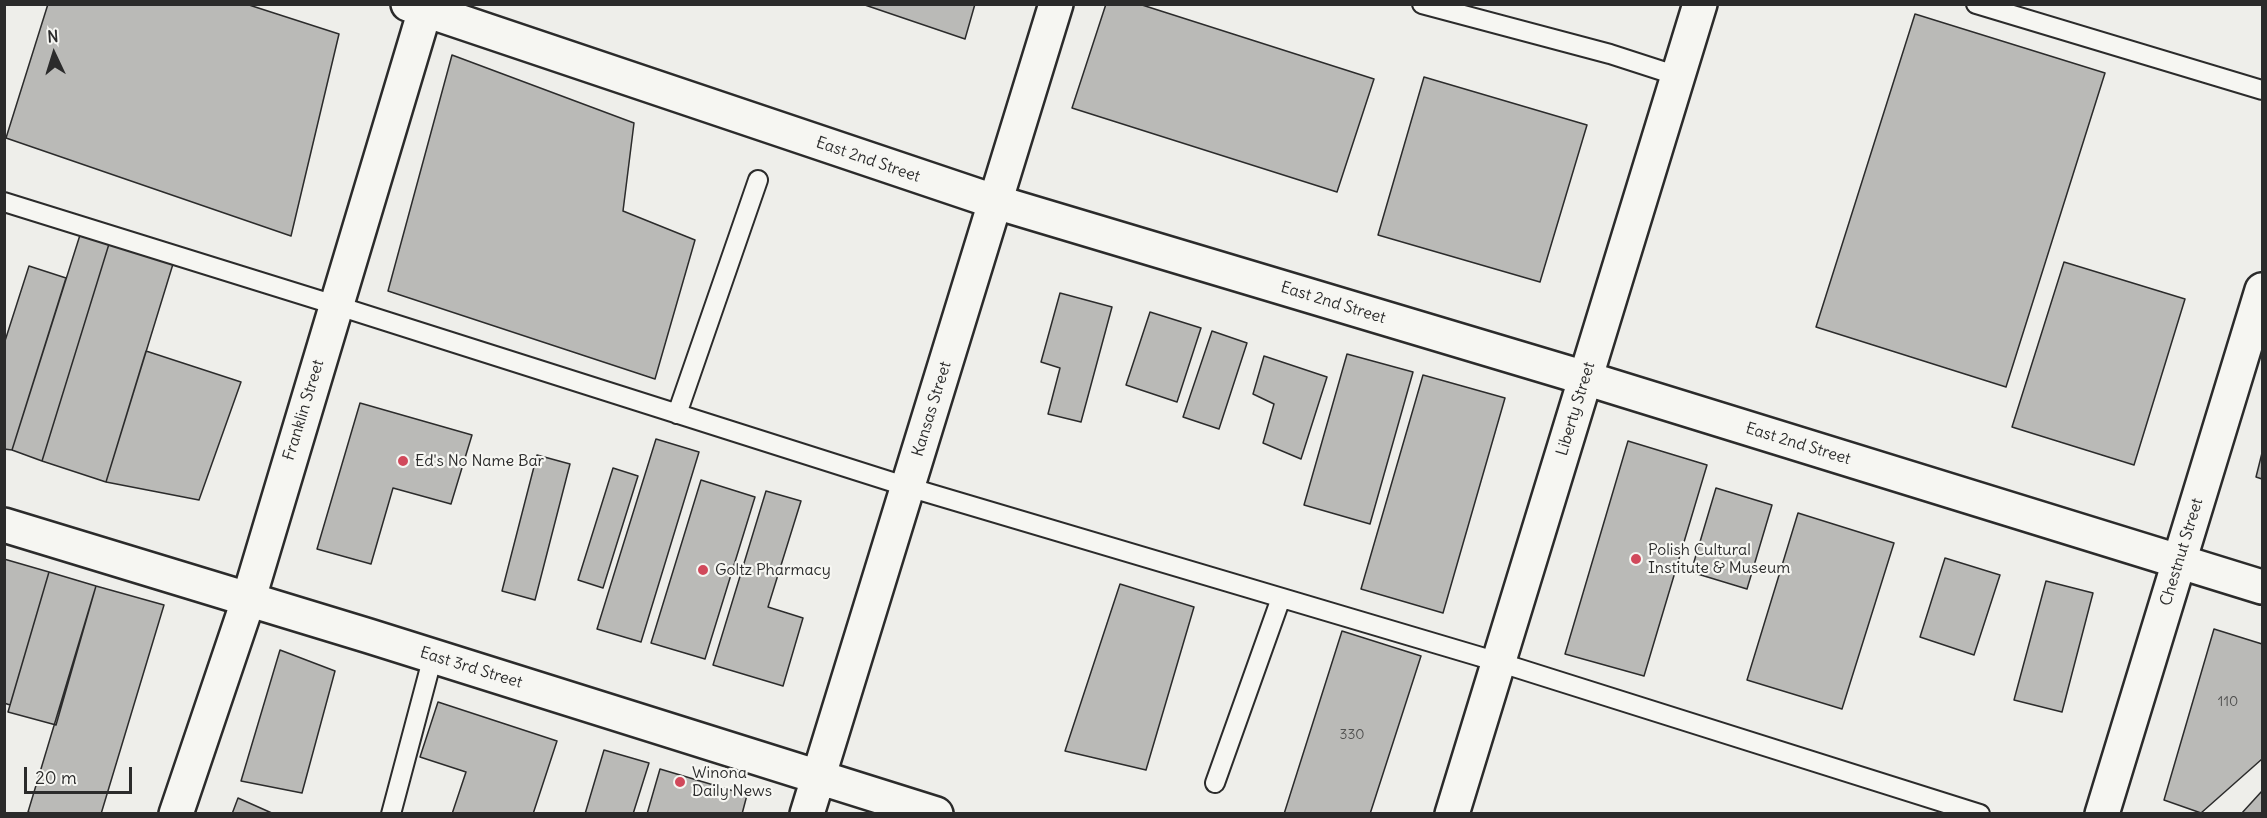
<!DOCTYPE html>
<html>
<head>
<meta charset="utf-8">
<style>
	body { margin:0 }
	#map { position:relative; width:2267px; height:818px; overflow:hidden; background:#eeeeea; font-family:Delius,sans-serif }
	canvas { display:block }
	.frame { position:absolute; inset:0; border:6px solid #2b2b2b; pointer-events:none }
	.north { position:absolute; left:24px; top:24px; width:60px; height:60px; -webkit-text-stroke:4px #f6f6f2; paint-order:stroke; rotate:356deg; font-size:16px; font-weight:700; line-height:24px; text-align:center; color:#2b2b2b }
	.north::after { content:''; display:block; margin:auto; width:21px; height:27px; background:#2b2b2b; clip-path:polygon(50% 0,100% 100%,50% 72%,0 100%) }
	.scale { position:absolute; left:24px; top:767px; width:108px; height:27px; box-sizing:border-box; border:3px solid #2b2b2b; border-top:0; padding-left:8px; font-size:18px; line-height:21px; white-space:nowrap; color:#2b2b2b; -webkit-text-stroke:4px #f6f6f2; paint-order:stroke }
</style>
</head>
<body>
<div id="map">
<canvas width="2267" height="818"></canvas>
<div class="frame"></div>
<div class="north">N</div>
<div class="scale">20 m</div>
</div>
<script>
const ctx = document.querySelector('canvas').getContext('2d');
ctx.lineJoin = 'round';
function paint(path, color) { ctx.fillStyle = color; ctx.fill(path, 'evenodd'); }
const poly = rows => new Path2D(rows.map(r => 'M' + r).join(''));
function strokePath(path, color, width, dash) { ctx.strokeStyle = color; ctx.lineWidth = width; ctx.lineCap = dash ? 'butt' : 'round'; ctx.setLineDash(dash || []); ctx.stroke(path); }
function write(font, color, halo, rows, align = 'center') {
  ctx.font = font + ' Delius,sans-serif'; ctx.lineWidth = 4.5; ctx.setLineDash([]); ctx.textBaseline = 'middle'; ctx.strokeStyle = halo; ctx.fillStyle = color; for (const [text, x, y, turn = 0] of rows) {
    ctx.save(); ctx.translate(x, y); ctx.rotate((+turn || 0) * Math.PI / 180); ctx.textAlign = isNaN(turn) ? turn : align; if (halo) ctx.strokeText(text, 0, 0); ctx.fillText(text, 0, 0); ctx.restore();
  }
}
const building = poly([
	[48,4,246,4,339,34,291,236,6,138,48,4],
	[862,4,975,4,965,39,862,4],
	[1106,4,1139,4,1374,79,1337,192,1072,108,1106,4],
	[1915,14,2105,73,2006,387,1816,327,1915,14],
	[452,55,634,123,623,211,695,240,655,379,388,291,452,55],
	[1424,77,1587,125,1540,282,1378,235,1424,77],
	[80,235,109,244,42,461,12,450,80,235],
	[109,244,173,264,106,482,42,461,109,244],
	[2064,262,2185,299,2134,465,2012,427,2064,262],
	[29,266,66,278,12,450,4,449,4,344,29,266],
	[1060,293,1112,307,1081,422,1048,414,1060,368,1041,362,1060,293],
	[1150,312,1201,328,1177,402,1126,385,1150,312],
	[1212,331,1247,343,1219,429,1183,417,1212,331],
	[146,351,241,382,199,500,106,482,146,351],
	[1347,354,1413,372,1370,524,1304,505,1347,354],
	[1264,356,1327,377,1301,459,1263,443,1274,404,1253,394,1264,356],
	[1423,375,1505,398,1443,613,1361,589,1423,375],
	[360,403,472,435,451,504,393,488,371,564,317,549,360,403],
	[656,439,699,452,641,642,597,629,656,439],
	[1628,441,1707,465,1644,676,1565,654,1628,441],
	[2262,453,2262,479,2256,477,2262,453],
	[537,455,570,464,535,600,502,591,537,455],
	[613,468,638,476,603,588,578,580,613,468],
	[701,480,755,497,705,659,651,643,701,480],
	[1716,488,1772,505,1747,589,1691,572,1716,488],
	[766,491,801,501,768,607,803,618,783,686,713,665,766,491],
	[1798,513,1894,543,1842,709,1747,680,1798,513],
	[1945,558,2000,575,1974,655,1920,637,1945,558],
	[4,559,49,572,10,705,4,703,4,559],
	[49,572,96,586,56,725,8,712,49,572],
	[2046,581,2093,593,2062,712,2014,700,2046,581],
	[1120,584,1194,607,1146,770,1065,751,1120,584],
	[96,586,164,605,101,814,34,814,28,812,96,586],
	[2214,629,2262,644,2262,759,2201,813,2164,800,2214,629],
	[1342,631,1421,656,1370,814,1284,814,1342,631],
	[280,650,335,671,302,793,241,781,280,650],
	[438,702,557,741,533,814,452,814,466,772,420,757,438,702],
	[604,750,649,763,633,814,585,814,604,750],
	[660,769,747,795,742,814,647,814,660,769],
	[2262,791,2262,814,2241,814,2262,791],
	[238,798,274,814,232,814,238,798]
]);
const service = poly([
	[1422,4,1610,54,1678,76],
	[1976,4,2262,90],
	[4,202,335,305,908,487,1498,662,1980,814],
	[677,414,758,180],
	[1215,783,1281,598],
	[391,814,433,656]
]);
const minor = poly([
	[4,525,369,636,936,814],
	[807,814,1056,4],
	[1452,814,1700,4],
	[2102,814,2262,290]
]);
const tertiary = poly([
	[408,4,996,202,1585,378,2262,587],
	[176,814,248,601,425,10]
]);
const markers = [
	[403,461,6,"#d1495b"],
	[1636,559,6,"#d1495b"],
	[703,570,6,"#d1495b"],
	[680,782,6,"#d1495b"]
];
const numberNames = [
	["110",2228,702],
	["330",1352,735]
];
const streetNames = [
	["East 2nd Street",868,160,19],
	["East 2nd Street",1333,303,17],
	["Kansas Street",932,409,-73],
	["Liberty Street",1576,409,-73],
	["Franklin Street",304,410,-73],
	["East 2nd Street",1798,444,17],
	["Chestnut Street",2182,552,-73],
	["East 3rd Street",471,668,17]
];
const poiNames = [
	["Ed's No Name Bar",415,461],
	["Polish Cultural",1648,550],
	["Institute & Museum",1648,568],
	["Goltz Pharmacy",715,570],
	["Winona",692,773],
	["Daily News",692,791]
];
paint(building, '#babab7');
strokePath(building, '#2b2b2b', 1.5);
strokePath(service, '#2b2b2b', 22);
strokePath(minor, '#2b2b2b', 38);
strokePath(tertiary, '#2b2b2b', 38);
strokePath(service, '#f6f6f2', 18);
strokePath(minor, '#f6f6f2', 33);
strokePath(tertiary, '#f6f6f2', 33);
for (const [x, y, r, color] of markers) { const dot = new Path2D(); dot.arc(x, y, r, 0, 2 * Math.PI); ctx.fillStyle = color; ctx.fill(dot); strokePath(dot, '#f6f6f2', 2); }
write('14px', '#4f4f4e', null, numberNames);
write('16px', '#2b2b2b', '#f6f6f2', streetNames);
write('16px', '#2b2b2b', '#f6f6f2', poiNames, 'left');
</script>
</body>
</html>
